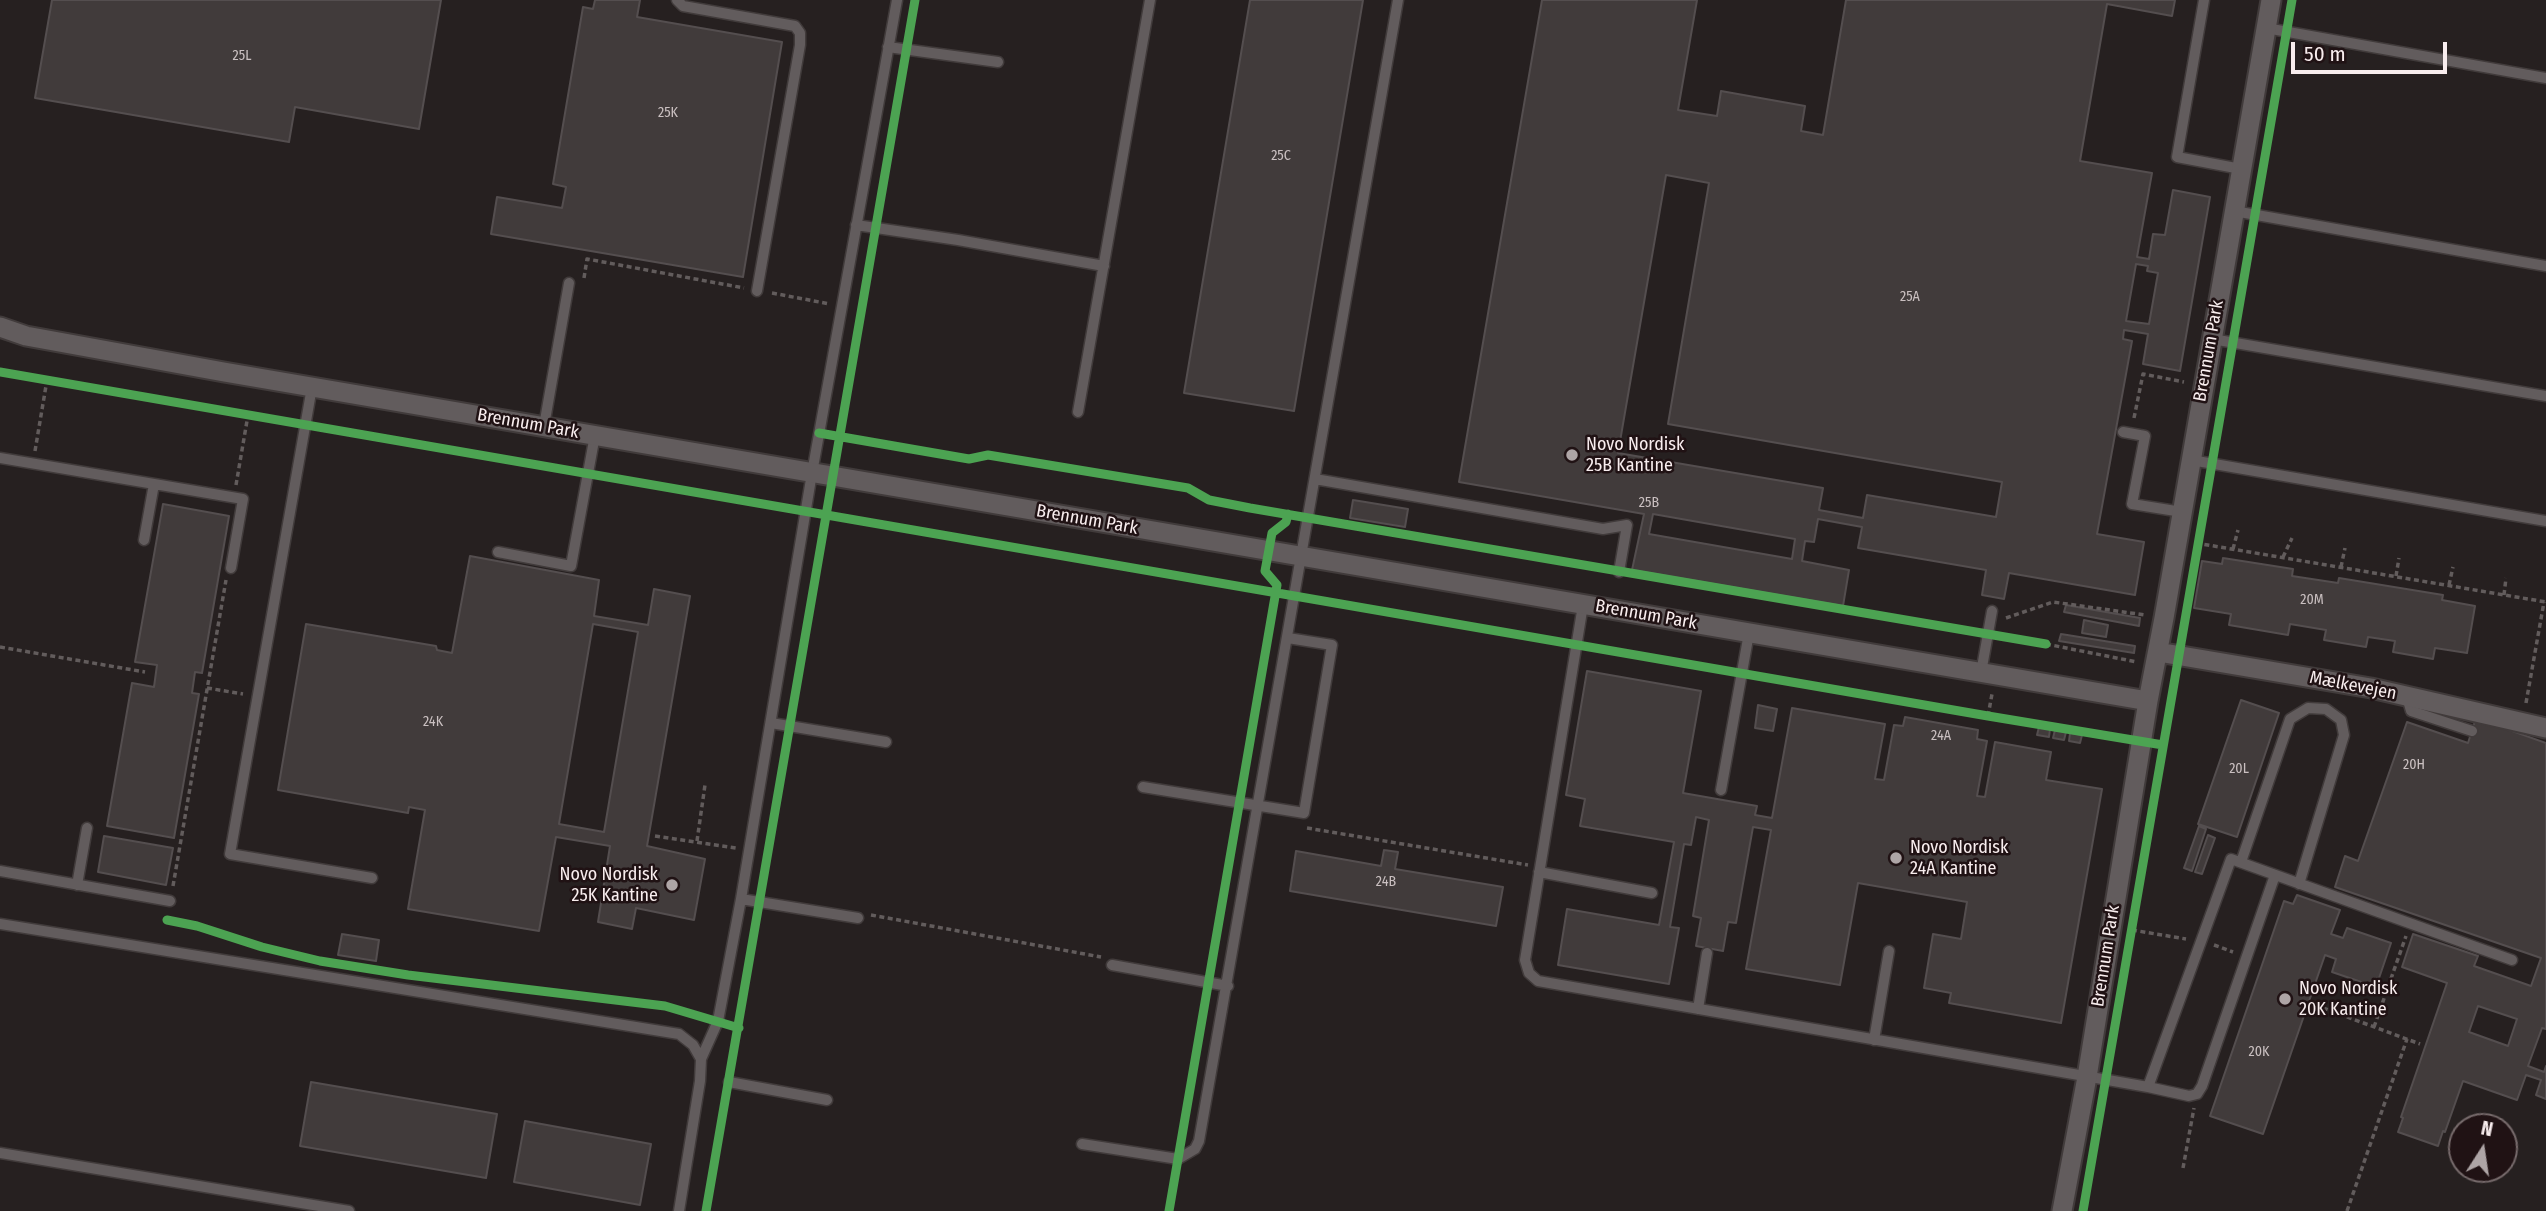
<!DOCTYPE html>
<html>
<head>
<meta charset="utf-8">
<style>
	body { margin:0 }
	#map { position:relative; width:2546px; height:1211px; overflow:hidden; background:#262020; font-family:"Fira Sans Condensed",sans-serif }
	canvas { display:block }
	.north { position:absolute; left:2448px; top:1113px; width:70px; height:70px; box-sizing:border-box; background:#201214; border:2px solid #766a6b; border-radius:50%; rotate:12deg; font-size:19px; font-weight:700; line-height:28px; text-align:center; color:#f8edee }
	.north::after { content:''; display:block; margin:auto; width:24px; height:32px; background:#aea5a6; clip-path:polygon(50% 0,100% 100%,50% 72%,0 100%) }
	.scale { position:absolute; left:2291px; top:42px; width:156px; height:32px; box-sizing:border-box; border:4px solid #f8edee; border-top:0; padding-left:9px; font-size:21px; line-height:24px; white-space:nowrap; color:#f8edee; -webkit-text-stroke:5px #201214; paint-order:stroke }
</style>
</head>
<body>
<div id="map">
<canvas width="2546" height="1211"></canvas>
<div class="north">N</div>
<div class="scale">50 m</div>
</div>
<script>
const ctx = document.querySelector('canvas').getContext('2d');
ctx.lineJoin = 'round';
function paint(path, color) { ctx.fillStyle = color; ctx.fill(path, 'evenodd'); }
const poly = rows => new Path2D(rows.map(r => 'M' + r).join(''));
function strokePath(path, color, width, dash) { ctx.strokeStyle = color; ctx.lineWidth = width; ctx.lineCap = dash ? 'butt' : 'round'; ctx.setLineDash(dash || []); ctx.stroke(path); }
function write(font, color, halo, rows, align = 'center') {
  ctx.font = font + ' "Fira Sans Condensed",sans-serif'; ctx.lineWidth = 5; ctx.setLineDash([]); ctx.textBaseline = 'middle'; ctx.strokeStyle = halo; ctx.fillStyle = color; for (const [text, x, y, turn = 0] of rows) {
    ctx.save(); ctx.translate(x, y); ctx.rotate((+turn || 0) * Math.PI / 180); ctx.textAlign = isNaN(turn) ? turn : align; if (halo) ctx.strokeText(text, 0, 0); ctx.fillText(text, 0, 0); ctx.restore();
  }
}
const building = poly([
	[52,0,441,0,419,129,295,107,289,142,35,98,52,0],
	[595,0,640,0,637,17,782,42,743,277,491,234,497,197,562,208,566,187,553,184,583,7,593,9,595,0],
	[1250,0,1363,0,1294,411,1184,393,1250,0],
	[1542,0,1697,0,1678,110,1717,116,1721,91,1805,106,1801,131,1823,135,1846,0,2175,0,2172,16,2107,4,2080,161,2152,173,2137,257,2149,259,2153,234,2165,235,2173,190,2210,197,2180,371,2143,364,2148,334,2124,330,2123,339,2132,341,2097,534,2144,542,2135,595,2009,573,2004,599,1982,595,1986,570,1858,548,1862,527,1818,519,1814,542,1805,541,1802,561,1849,570,1843,606,1632,570,1644,514,1459,482,1542,0],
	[1666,175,1709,183,1668,424,2002,482,1996,517,1867,495,1863,518,1819,510,1823,488,1618,453,1666,175],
	[2136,264,2148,266,2147,271,2158,273,2149,324,2126,321,2136,264],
	[1653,514,1795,539,1792,559,1649,534,1653,514],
	[1353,500,1408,509,1405,527,1350,518,1353,500],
	[163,504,229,516,202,673,195,672,192,693,199,694,174,838,107,826,132,683,154,687,157,665,135,662,163,504],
	[470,556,599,580,594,616,648,625,654,589,690,596,647,846,705,859,694,920,636,908,632,929,598,922,610,846,556,837,539,931,408,909,425,810,409,807,408,813,278,790,306,624,436,646,437,650,452,653,470,556],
	[593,624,638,632,604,832,559,824,593,624],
	[2223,558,2293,569,2292,576,2338,583,2339,578,2443,595,2442,600,2475,606,2467,653,2435,648,2433,659,2393,652,2395,641,2368,637,2366,647,2324,640,2326,630,2290,624,2288,635,2229,625,2231,614,2194,608,2202,561,2222,564,2223,558],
	[2066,605,2140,618,2139,626,2064,612,2066,605],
	[2084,620,2108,625,2106,637,2082,633,2084,620],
	[2061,634,2135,646,2134,653,2059,641,2061,634],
	[1587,671,1701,691,1683,793,1757,806,1755,815,1772,818,1792,708,1885,724,1875,779,1884,780,1894,725,1903,726,1905,717,1978,730,1977,739,1987,741,1977,796,1985,797,1995,742,2051,752,2046,780,2102,789,2061,1023,1949,1003,1951,993,1924,988,1933,934,1961,939,1967,902,1858,883,1840,985,1746,969,1771,830,1753,827,1736,923,1728,922,1723,951,1696,946,1701,918,1693,916,1709,820,1696,817,1691,845,1684,844,1670,927,1679,928,1669,984,1558,965,1567,909,1659,925,1674,842,1580,826,1585,799,1566,795,1587,671],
	[2241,700,2279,713,2237,837,2198,824,2241,700],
	[1758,705,1777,709,1773,731,1755,728,1758,705],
	[2476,718,2546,743,2546,1029,2542,1028,2528,1066,2544,1072,2546,1066,2546,1099,2536,1095,2541,1080,2526,1075,2517,1100,2463,1081,2445,1132,2443,1131,2438,1146,2398,1132,2403,1118,2401,1117,2447,983,2402,967,2413,934,2478,956,2474,966,2531,986,2541,958,2335,887,2345,856,2358,861,2407,722,2468,743,2476,718],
	[2478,1006,2517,1019,2508,1046,2469,1032,2478,1006],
	[2039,727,2050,729,2049,737,2037,735,2039,727],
	[2055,730,2066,732,2064,740,2053,738,2055,730],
	[2070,733,2082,735,2080,743,2069,741,2070,733],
	[2199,826,2206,829,2192,871,2184,868,2199,826],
	[2208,835,2215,838,2202,874,2195,872,2208,835],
	[104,836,173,848,166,885,98,872,104,836],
	[1384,850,1398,852,1395,869,1503,887,1496,926,1290,891,1296,851,1381,866,1384,850],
	[2297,895,2340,910,2331,934,2343,938,2347,928,2391,943,2376,987,2332,972,2336,959,2325,955,2263,1134,2210,1116,2284,901,2293,904,2297,895],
	[342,934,379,940,376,961,338,955,342,934],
	[311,1082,497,1114,486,1178,300,1146,311,1082],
	[525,1121,651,1144,640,1205,514,1182,525,1121]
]);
const path = poly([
	[584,278,587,259,744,288],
	[772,293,830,304],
	[2134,418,2143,374,2184,382],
	[35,451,47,380],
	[236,485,248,415],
	[2196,543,2546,602],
	[2233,549,2238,530],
	[2283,557,2292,538],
	[2341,567,2345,548],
	[2396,576,2399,558],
	[2449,585,2453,567],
	[2504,595,2506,578],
	[2006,618,2053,602,2145,615],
	[2046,644,2137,662],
	[0,647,145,672],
	[207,688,243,694],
	[2526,703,2544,602],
	[1988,716,1992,694],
	[1307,828,1528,865],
	[655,836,736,848],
	[697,841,705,785],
	[173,886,226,580],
	[871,915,1101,957],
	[2132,930,2186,939],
	[2214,945,2233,952],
	[2315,1005,2420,1044],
	[2374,1027,2406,936],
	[2183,1168,2194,1108],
	[2347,1211,2407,1039]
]);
const service = poly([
	[677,0,683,6,795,26,800,33,800,45,757,291],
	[2204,0,2177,157,2241,169],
	[2266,28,2546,78],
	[888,47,998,62],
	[2234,211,2546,266],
	[856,225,958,240,1104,266],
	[2212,339,2546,396],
	[312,387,230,854,372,878],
	[1078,412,1150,0],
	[544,426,569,283],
	[2123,432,2145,436,2132,504,2182,512],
	[0,458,243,499,231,568],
	[2191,460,2546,521],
	[1315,479,1603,529,1627,525,1619,572],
	[144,540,154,484],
	[498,552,571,566,595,435],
	[1583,605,1525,960,1529,973,1538,981,2148,1087,2189,1096,2197,1094,2202,1086,2275,875],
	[1981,673,1992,611],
	[2407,697,2411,711,2472,731],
	[771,723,886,742],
	[1143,787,1304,813,1332,645,1288,638],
	[1721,790,1749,633],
	[2241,862,2290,719,2308,708,2326,709,2341,720,2344,735,2299,884],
	[0,871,170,901],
	[1539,872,1652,893],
	[77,885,87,828],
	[741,899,858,918],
	[0,924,679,1034,693,1045,701,1059,700,1081,679,1211],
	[1112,965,1228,986],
	[1698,1009,1707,953],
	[1874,1040,1889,951],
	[701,1059,718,1021,741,899,812,473,897,0],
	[729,1082,827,1100],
	[2148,1087,2231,859,2512,960],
	[1082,1144,1178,1159,1195,1149,1199,1141,1398,0],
	[0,1153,349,1211]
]);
const minor = poly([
	[0,327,26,336,224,372,2148,701],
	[2158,652,2371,688,2546,728],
	[2062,1211,2087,1077,2148,701,2164,618,2271,0]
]);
const cycleway = poly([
	[0,372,1988,716,2163,745],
	[819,433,969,459,988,455,1188,488,1209,500,1250,508,2046,644],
	[167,920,197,926,262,947,320,961,408,975,665,1006,739,1028],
	[706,1211,915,0],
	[1169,1211,1277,585,1265,571,1272,533,1286,522,1288,514],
	[2083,1211,2292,0]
]);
const markers = [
	[1572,455,7,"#aea5a6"],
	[1896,858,7,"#aea5a6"],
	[672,885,7,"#aea5a6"],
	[2285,999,7,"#aea5a6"]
];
const numberNames = [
	["25L",242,56],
	["25K",668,113],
	["25C",1281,156],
	["25A",1910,297],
	["25B",1649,503],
	["20M",2312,600],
	["24K",433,722],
	["24A",1941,736],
	["20H",2414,765],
	["20L",2239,769],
	["24B",1386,882],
	["20K",2259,1052]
];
const streetNames = [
	["Brennum Park",2209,351,-80],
	["Brennum Park",528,424,10],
	["Brennum Park",1087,520,10],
	["Brennum Park",1646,615,10],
	["Mælkevejen",2353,686,11],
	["Brennum Park",2106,956,-81]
];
const poiNames = [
	["Novo Nordisk",1586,445],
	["25B Kantine",1586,466],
	["Novo Nordisk",1910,848],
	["24A Kantine",1910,869],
	["Novo Nordisk",658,875,"right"],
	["25K Kantine",658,896,"right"],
	["Novo Nordisk",2299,989],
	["20K Kantine",2299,1010]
];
paint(building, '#413b3b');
strokePath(building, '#544e4f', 2);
strokePath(service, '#413b3b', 13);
strokePath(minor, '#413b3b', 23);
strokePath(path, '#625c5c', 3.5, [5, 3.5]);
strokePath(service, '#625c5d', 10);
strokePath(minor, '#625c5d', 19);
strokePath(cycleway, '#4ca352', 9);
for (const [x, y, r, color] of markers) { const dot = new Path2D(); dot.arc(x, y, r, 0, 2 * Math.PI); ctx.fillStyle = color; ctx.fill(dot); strokePath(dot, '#201214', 2.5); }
write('14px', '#cac0c1', null, numberNames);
write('18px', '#f8edee', '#201214', streetNames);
write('18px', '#f8edee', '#201214', poiNames, 'left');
</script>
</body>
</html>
